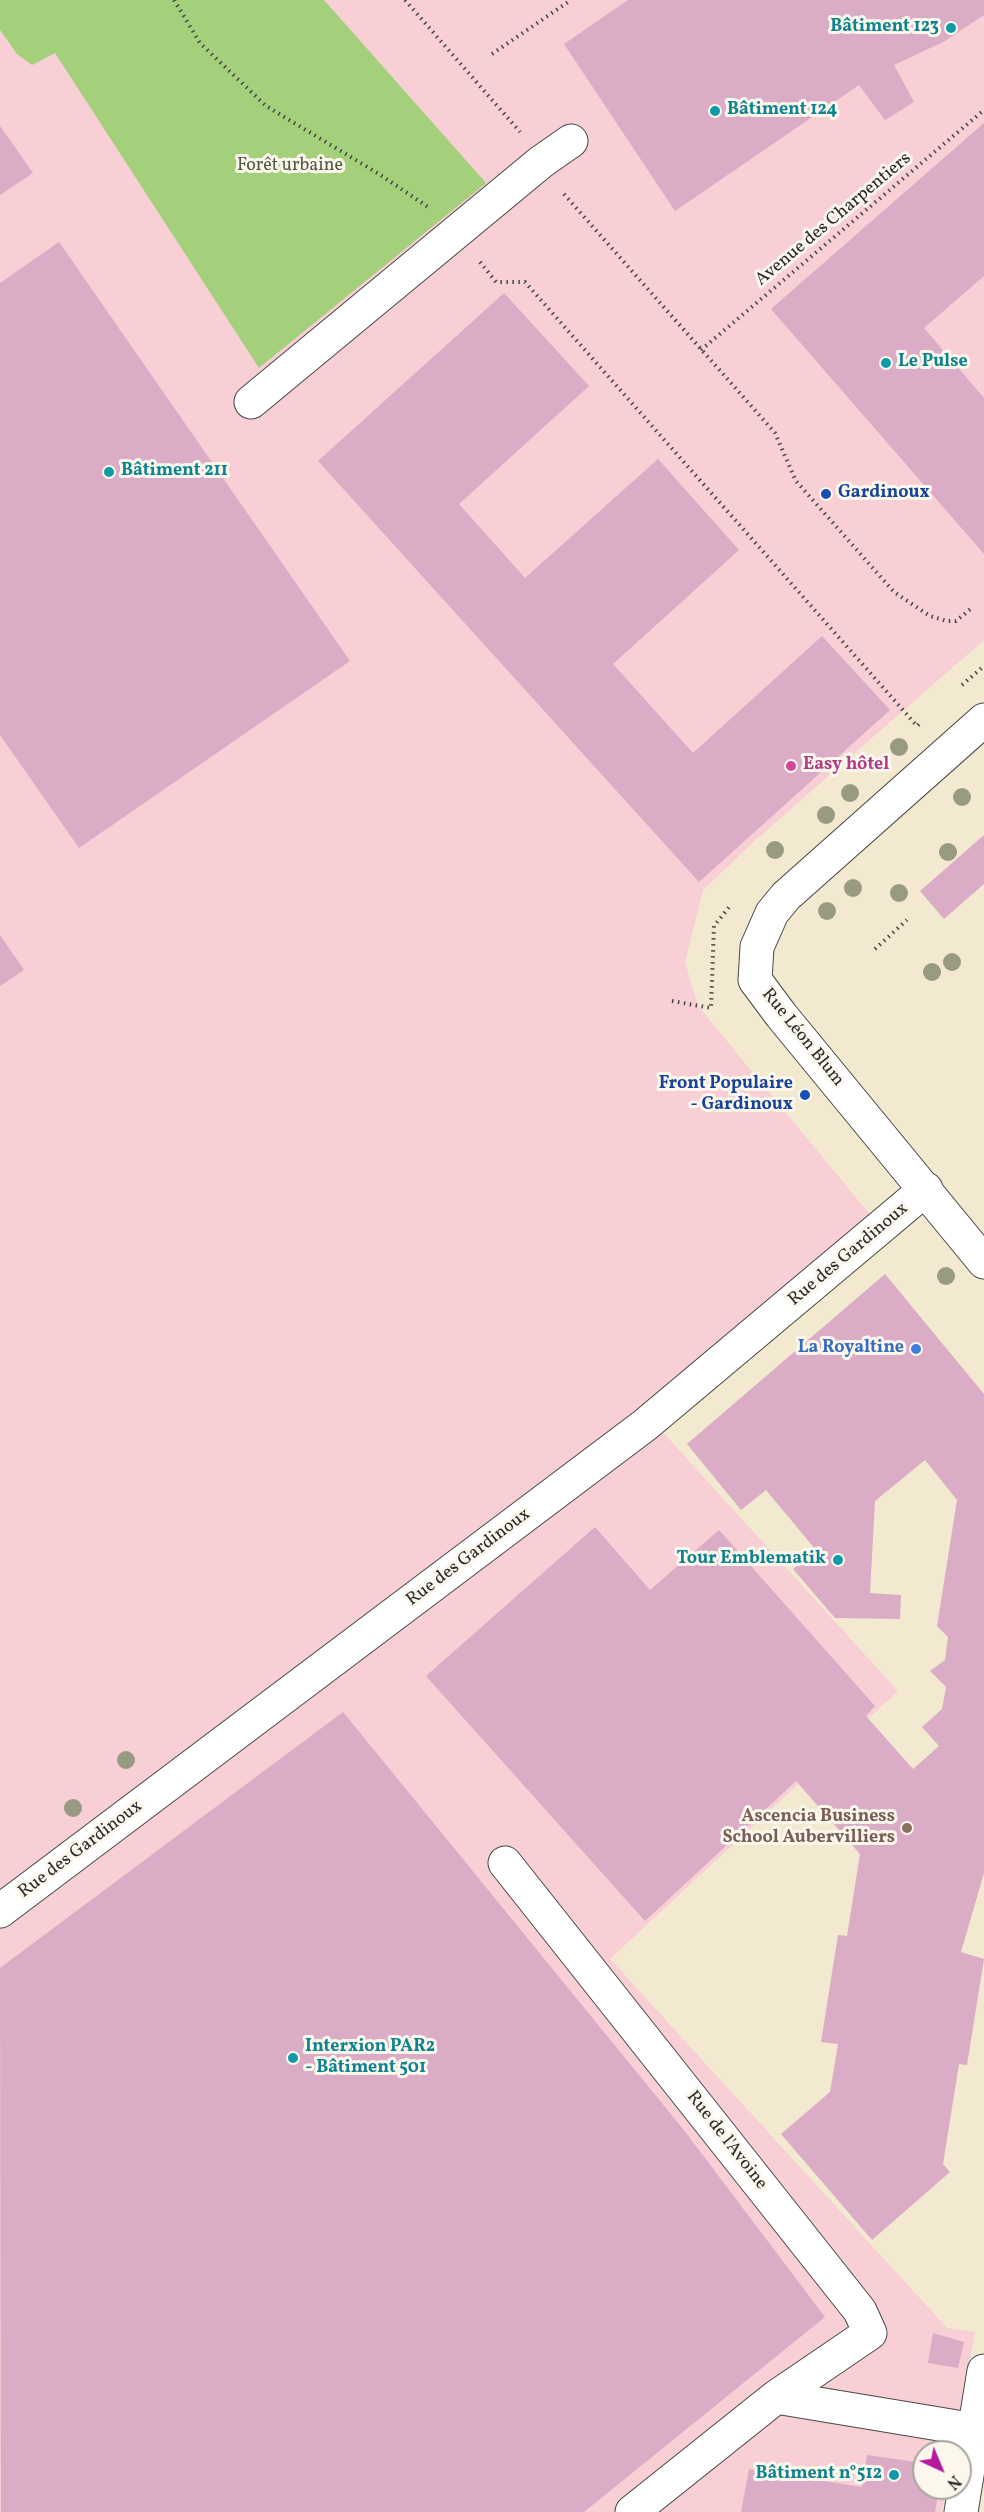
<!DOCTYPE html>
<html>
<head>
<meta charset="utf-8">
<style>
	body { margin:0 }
	#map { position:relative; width:984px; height:2512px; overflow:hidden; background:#f2e9d0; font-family:Vollkorn,serif }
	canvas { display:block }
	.north { position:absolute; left:912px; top:2440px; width:60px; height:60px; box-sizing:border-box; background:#fbf7ec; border:2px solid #a8a59f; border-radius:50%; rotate:136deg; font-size:16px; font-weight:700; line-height:24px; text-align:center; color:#2b2b2b }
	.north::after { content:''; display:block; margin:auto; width:21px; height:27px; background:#b5179e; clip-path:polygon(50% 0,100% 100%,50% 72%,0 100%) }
</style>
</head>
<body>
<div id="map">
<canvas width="984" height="2512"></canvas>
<div class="north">N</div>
</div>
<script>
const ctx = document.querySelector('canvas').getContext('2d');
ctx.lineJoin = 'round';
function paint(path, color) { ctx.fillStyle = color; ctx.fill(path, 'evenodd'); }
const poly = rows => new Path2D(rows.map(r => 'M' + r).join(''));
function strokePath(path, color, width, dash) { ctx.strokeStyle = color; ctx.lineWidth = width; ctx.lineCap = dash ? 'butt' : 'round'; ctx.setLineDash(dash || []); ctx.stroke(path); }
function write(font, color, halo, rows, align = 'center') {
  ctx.font = font + ' Vollkorn,serif'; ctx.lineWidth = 6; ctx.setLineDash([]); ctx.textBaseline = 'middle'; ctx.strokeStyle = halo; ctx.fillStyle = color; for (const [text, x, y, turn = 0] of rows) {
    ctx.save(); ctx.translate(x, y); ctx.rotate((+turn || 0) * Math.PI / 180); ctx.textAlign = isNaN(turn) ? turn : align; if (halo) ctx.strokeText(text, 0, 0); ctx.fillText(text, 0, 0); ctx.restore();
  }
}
const built = poly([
	[0,0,984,0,984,640,759,837,703,890,685,962,698,1006,881,1228,659,1428,898,1691,610,1959,947,2328,975,2332,953,2452,924,2452,924,2488,946,2488,942,2512,0,2512]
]);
const green = poly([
	[0,0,324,0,486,183,259,368,55,53,32,65,17,54,0,30]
]);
const building = poly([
	[628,0,984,0,984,15,945,41,894,65,914,102,885,120,859,85,675,211,564,44],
	[984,123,984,276,924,328,984,398,984,554,771,309],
	[0,126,33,173,0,195],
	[59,242,350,661,79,848,0,735,0,283],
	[504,293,589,386,459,504,525,578,658,459,739,550,613,664,693,753,822,636,890,710,699,882,318,461],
	[984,835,984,884,944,919,920,891],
	[0,935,24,970,0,986],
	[885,1274,984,1394,984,1873,961,1952,984,1959,967,2065,959,2064,943,2164,950,2172,872,2240,781,2134,830,2092,838,2044,821,2042,838,1935,847,1936,860,1854,796,1781,645,1921,426,1676,595,1527,650,1590,719,1530,875,1706,866,1716,913,1769,939,1746,922,1727,942,1709,946,1687,930,1671,945,1660,948,1637,937,1626,957,1500,925,1460,875,1501,870,1593,901,1595,900,1619,835,1618,793,1569,816,1550,766,1490,741,1510,687,1444],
	[343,1712,683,2129,825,2317,584,2512,1,2512,0,1968],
	[933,2333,964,2342,958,2368,928,2363],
	[867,2455,924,2463,924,2488,939,2488,935,2512,741,2512,749,2469,862,2487]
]);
const path = poly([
	[174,0,200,43,266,106,379,174,428,207],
	[405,0,520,132],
	[492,54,571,0],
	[564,194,775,433,796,481,894,592,930,616,947,621,956,621,973,607],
	[480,262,496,282,525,282,917,726,919,724],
	[701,350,984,110],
	[962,685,984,666],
	[875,949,907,920],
	[672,1001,711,1008,714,926,730,906]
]);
const minor = poly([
	[251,402,541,162,571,141],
	[984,720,786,896,772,913,757,947,755,980,781,1015,984,1262],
	[505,1863,860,2311,870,2333,776,2397],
	[0,1911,645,1425,926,1189],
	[632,2512,776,2397,975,2430],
	[961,2512,984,2371]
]);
const trees = [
	[899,747],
	[850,793],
	[962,797],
	[826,815],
	[775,850],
	[948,852],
	[853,888],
	[899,893],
	[827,911],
	[952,962],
	[932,972],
	[946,1276],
	[126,1760],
	[73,1808]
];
const markers = [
	[951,28,6,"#0f9aa8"],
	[715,111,6,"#0f9aa8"],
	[886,363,6,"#0f9aa8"],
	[109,472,6,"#0f9aa8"],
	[826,494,6,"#1a4fb4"],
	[791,766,6,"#d1479c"],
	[805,1095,6,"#1a4fb4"],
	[916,1349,6,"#3f7fe0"],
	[838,1560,6,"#0f9aa8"],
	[907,1828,6,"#8d6e63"],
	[293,2058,6,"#0f9aa8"],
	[894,2475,6,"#0f9aa8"]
];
const cultureNames = [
	["Bâtiment 123",939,28,"right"],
	["Bâtiment 124",727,111],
	["Le Pulse",898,363],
	["Bâtiment 211",121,472],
	["Tour Emblematik",826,1560,"right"],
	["Interxion PAR2",305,2048],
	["- Bâtiment 501",305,2069],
	["Bâtiment n°512",882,2475,"right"]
];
const parkNames = [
	["Forêt urbaine",290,167]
];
const streetNames = [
	["Avenue des Charpentiers",834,220,-40],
	["Rue Léon Blum",802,1038,51],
	["Rue des Gardinoux",849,1255,-40],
	["Rue des Gardinoux",469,1558,-37],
	["Rue des Gardinoux",81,1850,-37],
	["Rue de l'Avoine",726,2141,52]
];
const transitNames = [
	["Gardinoux",838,494],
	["Front Populaire",793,1085,"right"],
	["- Gardinoux",793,1106,"right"]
];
const hotelNames = [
	["Easy hôtel",803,766]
];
const shopNames = [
	["La Royaltine",904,1349]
];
const educationNames = [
	["Ascencia Business",895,1818],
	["School Aubervilliers",895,1839]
];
paint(built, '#f7cfd4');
paint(green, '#a4cf7b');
paint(building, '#dbacc5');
strokePath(minor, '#494844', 35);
strokePath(path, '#494844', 4, [1.5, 4.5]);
strokePath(minor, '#fff', 33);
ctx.fillStyle = '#989b82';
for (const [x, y] of trees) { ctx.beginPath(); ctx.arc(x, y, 9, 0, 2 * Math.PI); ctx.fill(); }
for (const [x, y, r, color] of markers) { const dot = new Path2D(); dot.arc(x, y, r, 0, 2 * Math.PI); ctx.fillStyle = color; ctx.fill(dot); strokePath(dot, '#fbf7ec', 2); }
write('bold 18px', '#0d838f', '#fbf7ec', cultureNames, 'left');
write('18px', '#4f5c43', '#fbf7ec', parkNames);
write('18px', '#2b2b2b', '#fbf7ec', streetNames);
write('bold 18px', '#164399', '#fbf7ec', transitNames, 'left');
write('bold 18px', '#b23c85', '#fbf7ec', hotelNames, 'left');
write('bold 18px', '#366cbe', '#fbf7ec', shopNames, 'right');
write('bold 18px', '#785e54', '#fbf7ec', educationNames, 'right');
</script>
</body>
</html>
